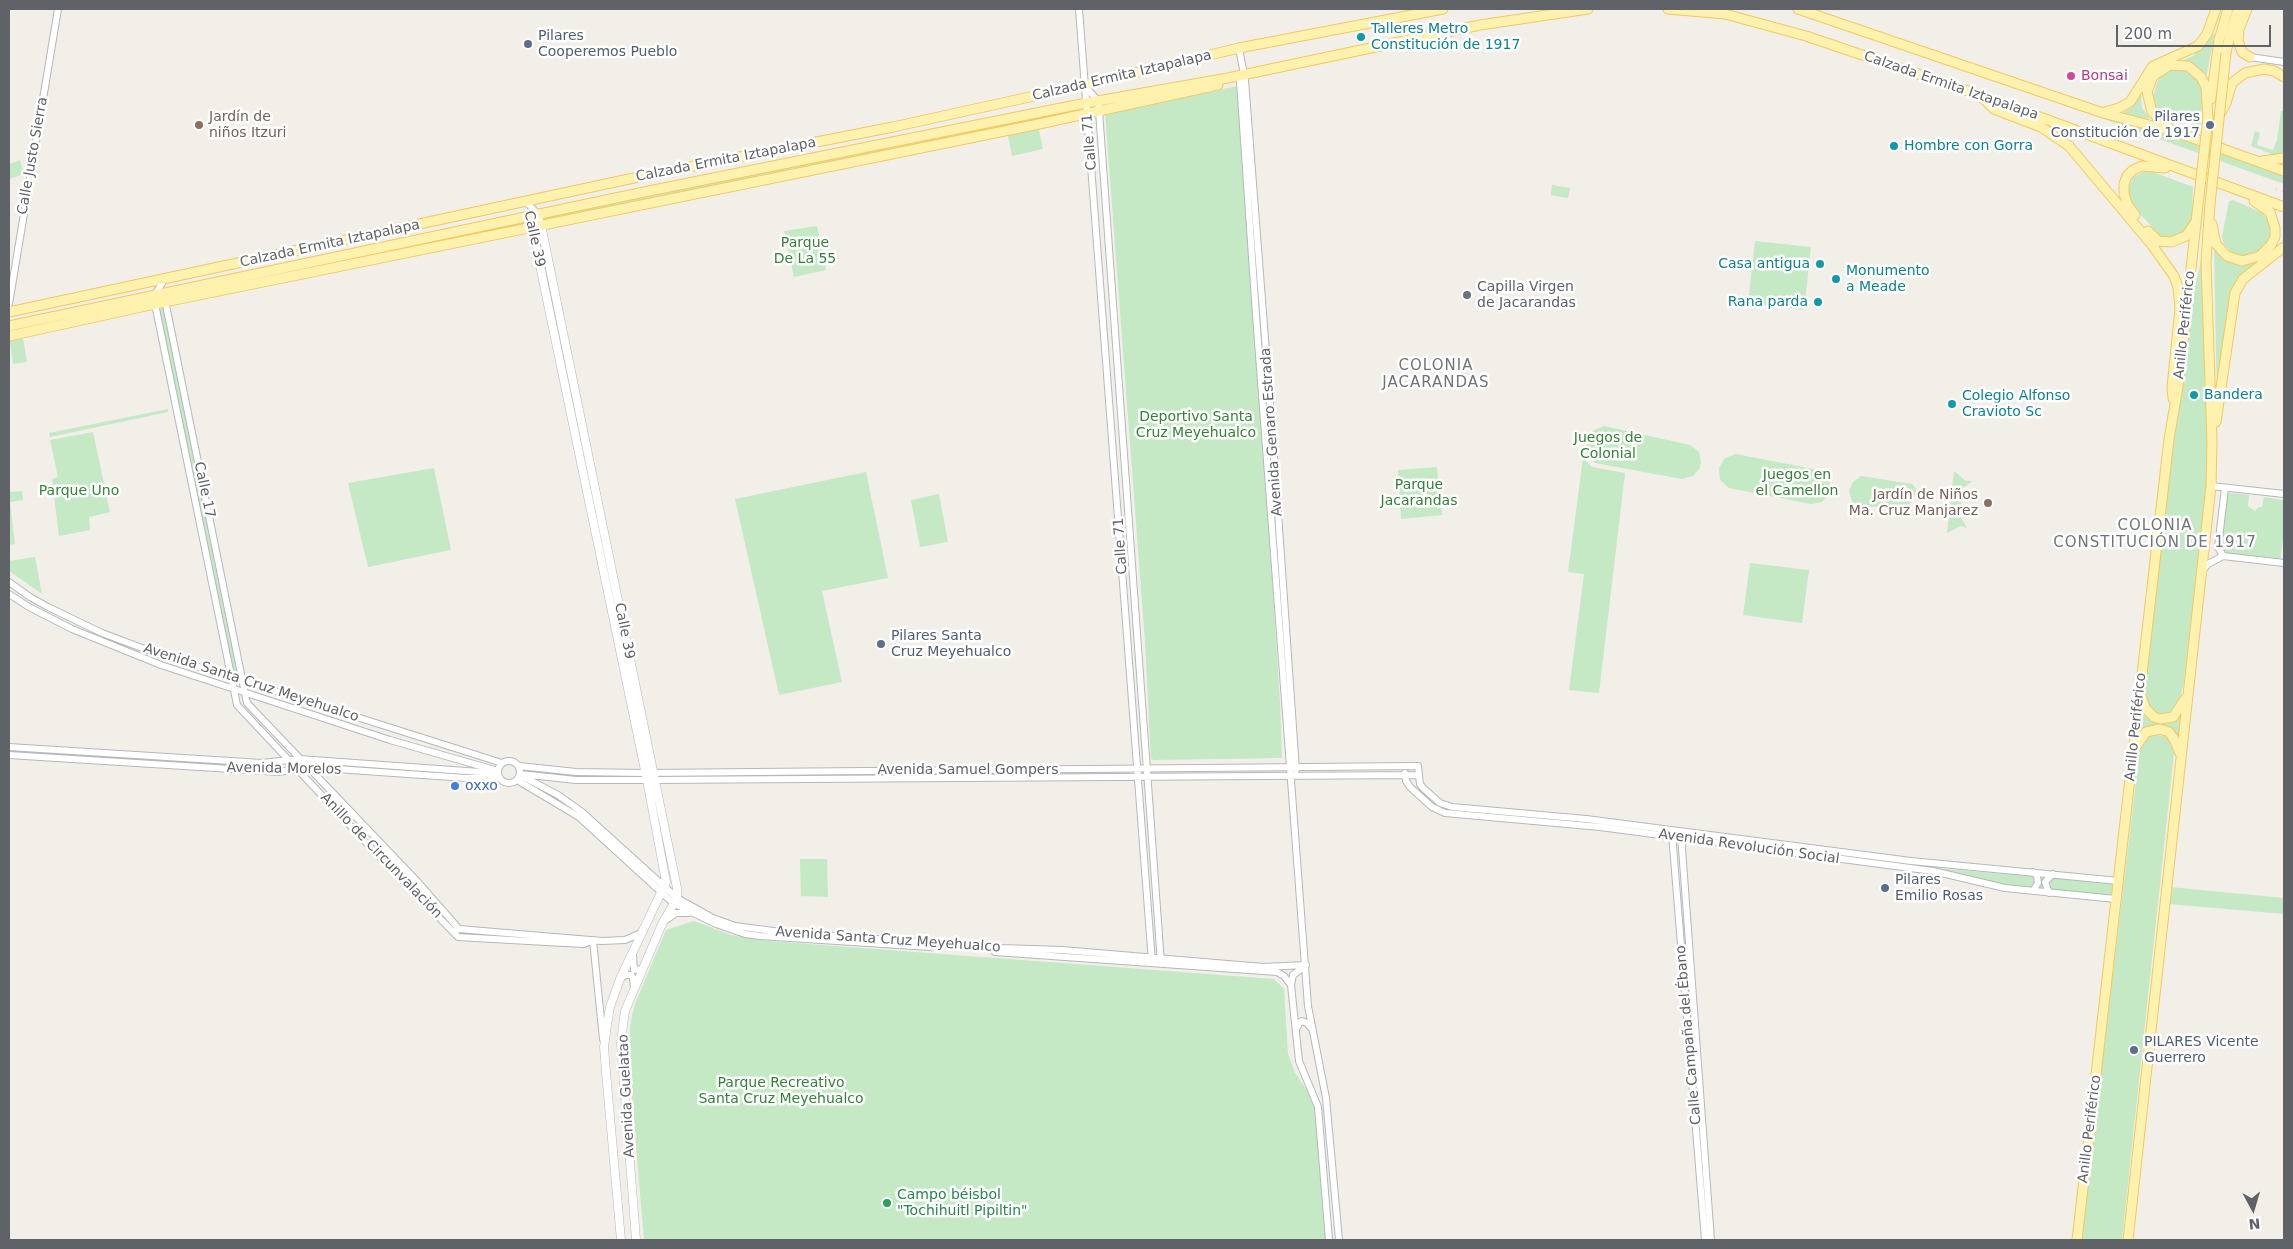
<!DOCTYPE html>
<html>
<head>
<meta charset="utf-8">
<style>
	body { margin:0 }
	#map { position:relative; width:2293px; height:1249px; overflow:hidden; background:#f1efe8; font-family:"DejaVu Sans",sans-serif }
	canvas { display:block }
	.frame { position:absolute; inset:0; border:10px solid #5f6368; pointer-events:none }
	.north { position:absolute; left:2228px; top:1184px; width:50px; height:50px; -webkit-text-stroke:4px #fff; paint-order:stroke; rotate:174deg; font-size:14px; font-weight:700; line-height:20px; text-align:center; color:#5f6368 }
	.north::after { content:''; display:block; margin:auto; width:18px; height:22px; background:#5f6368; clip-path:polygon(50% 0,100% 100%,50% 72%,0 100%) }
	.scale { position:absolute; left:2116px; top:25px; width:155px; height:22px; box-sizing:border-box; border:2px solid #5f6368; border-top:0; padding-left:6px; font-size:15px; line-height:18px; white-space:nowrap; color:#5f6368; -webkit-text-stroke:4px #fff; paint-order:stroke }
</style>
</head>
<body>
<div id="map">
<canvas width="2293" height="1249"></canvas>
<div class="frame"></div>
<div class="north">N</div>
<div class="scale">200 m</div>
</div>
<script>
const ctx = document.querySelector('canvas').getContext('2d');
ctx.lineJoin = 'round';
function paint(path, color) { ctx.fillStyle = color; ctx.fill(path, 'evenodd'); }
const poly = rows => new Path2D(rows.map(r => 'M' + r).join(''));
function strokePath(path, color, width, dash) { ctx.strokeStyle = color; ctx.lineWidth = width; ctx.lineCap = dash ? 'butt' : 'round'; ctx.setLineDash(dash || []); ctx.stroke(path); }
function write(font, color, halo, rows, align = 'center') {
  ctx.font = font + ' "DejaVu Sans",sans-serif'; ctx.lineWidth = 5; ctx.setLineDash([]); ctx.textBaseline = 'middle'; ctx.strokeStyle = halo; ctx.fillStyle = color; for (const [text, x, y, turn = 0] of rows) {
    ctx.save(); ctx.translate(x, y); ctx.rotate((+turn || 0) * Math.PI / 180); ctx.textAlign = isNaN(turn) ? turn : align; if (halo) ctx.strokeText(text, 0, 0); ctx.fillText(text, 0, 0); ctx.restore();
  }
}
const green = poly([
	[2215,33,2204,88,2200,126,2164,115,2156,107,2153,95,2159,78,2179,62,2193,56],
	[1237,86,1262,422,1280,702,1282,758,1154,760,1151,759,1145,642,1105,113],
	[2141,94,2142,108,2150,119,2121,114,2132,107],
	[2076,109,2185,139,2284,176,2284,184],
	[2281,111,2284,111,2284,157,2282,158,2251,146,2255,131,2260,133,2257,145,2273,150,2277,140],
	[1049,114,1050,118,173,297,174,293],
	[1038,126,1043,149,1012,156,1007,131],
	[20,160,24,174,9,179,9,164],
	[2148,170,2193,187,2192,221,2189,228,2177,238,2162,238,2133,206,2128,190,2133,177],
	[1552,185,1570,188,1568,198,1551,195],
	[2233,200,2263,213,2271,226,2269,240,2255,254,2248,256,2234,254,2224,244,2222,237,2229,201],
	[817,226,826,270,794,277,784,231],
	[1755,241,1811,247,1804,310,1748,303],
	[2205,244,2204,373,2208,432,2206,491,2184,681,2179,705,2171,715,2159,717,2145,704,2148,649,2167,487,2179,410,2193,296],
	[2214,248,2229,262,2238,265,2259,263,2241,278,2217,401],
	[164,306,237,671,231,670,158,308],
	[23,338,27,362,13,364,10,341],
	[168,409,168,412,50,437,49,433],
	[1604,426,1690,445,1699,452,1701,462,1700,468,1693,476,1682,479,1595,463,1587,453,1586,441,1593,431],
	[93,432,110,512,89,517,90,530,59,536,52,479,58,477,50,440],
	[1736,454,1818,470,1827,476,1831,487,1830,493,1822,502,1811,504,1729,488,1720,480,1719,468,1725,458],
	[1583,458,1592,467,1625,473,1599,693,1569,690,1584,574,1568,572],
	[1437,467,1442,515,1401,519,1398,470],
	[434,468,451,550,368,567,348,483],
	[1954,471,1966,481,1972,481,1962,489,1960,516,1967,528,1961,526,1947,533],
	[866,472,888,578,822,591,842,682,779,695,735,499],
	[1861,476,1912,484,1916,489,1916,495,1908,506,1860,507,1852,501,1849,491,1853,482],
	[22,491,23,500,10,502,15,544,9,545,9,492],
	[2229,493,2249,495,2248,506,2255,511,2259,507,2262,507,2264,497,2284,500,2284,531,2280,562,2225,555,2222,546,2226,495],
	[939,494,948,542,920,547,911,500],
	[35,557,42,594,9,571,9,561],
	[1750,563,1809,570,1802,623,1743,615],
	[2141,707,2148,718,2153,721,2182,711,2178,745,2159,728,2138,741],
	[2155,735,2164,736,2170,741,2174,753,2122,1240,2081,1240,2140,748,2147,737],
	[800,859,827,859,828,897,801,896],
	[1922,867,2113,883,2111,898,2006,888],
	[2170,887,2284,898,2284,914,2169,904],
	[694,921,731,935,769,941,1274,979,1284,989,1288,1054,1295,1073,1308,1092,1316,1113,1326,1240,644,1240,628,1052,631,1020,635,1004,666,930]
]);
const tertiary = poly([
	[1079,9,1152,962],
	[1239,48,1245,80,1273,442,1296,770],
	[2250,57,2284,62],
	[1242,75,1240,82,1256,315,1308,1006,1326,1098,1339,1240],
	[1084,85,1098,101,1099,111,1161,963],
	[526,202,539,215,541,225],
	[166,277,154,296,155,304,237,705,374,851,458,937,546,942,584,944,593,940],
	[165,300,247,703,416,880,459,929],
	[9,304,58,9],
	[2211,486,2284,494],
	[2223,556,2218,547,2225,488],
	[2202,571,2208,564,2223,556,2284,563],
	[9,582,30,597,48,607,102,633,158,654,502,763],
	[9,594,29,607,72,629,161,665,390,740,498,771],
	[9,747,262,763,299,759,494,773],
	[9,755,279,772,307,767,466,778,499,778],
	'498 772a11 11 0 1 1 22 0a11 11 0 1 1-22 0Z',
	[519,766,576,772,645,773,1418,766,1420,784,1423,788,1440,803,1452,807,1586,819,1911,861,2119,881],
	[1405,773,1406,781,1410,787,1432,807,1445,813,1600,827,1933,871,2005,888,2116,899],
	[520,774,576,780,655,780,1418,775],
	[522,776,558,795,582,812,677,898,713,918,735,926,781,932,1000,948,1062,950,1263,967,1306,965],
	[517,780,579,817,673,903,716,924,745,934,760,936,930,947],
	[1672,834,1705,1240],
	[1681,835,1711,1240],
	[2033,891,2038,883,2037,876,2033,872],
	[2049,893,2045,882,2053,874],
	[666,920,676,913,689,913],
	[457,930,459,929,602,941,625,940,641,933],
	[593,940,603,1039],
	[995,952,1277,972,1284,976,1291,985],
	[633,955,634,970,643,969],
	[1305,966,1293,975,1291,985,1299,1061,1318,1107,1329,1240],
	[621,978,626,975,631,975,633,978,634,988],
	[1296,1029,1300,1022,1302,1021,1307,1023,1311,1028]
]);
const secondary = poly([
	[541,225,677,888,677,898,662,924,625,1011,623,1025,621,1044,636,1240],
	[532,227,647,780,666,882,620,979,610,1007,607,1025,604,1047,606,1072,621,1240]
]);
const primary = poly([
	[1668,9,1725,14,1806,36,1980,95,2284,207],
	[1798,9,2103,113,2176,132,2284,171],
	[2247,9,2239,29,2238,41,2242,52,2250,57],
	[2226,53,2230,34,2238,9],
	[1982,97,1994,109,2041,127,2069,146,2152,245,2174,276,2178,287,2180,309,2172,387,2173,398],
	[2211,99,2219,40,2228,9],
	[2104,112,2119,108,2130,102,2153,66,2198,46,2207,34,2216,9],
	[2219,116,2226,103,2232,83,2245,73,2264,69,2274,71,2284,77],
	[2170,129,2152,112,2147,92,2153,76,2170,65,2188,66,2201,77,2206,87,2208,117],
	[2262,161,2284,158],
	[2135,215,2127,204,2124,194,2124,184,2127,176,2133,170,2142,166,2165,168],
	[2212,224,2216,244,2227,256,2242,261,2260,256,2271,245,2275,237,2275,228,2270,212,2254,201],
	[2148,231,2158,241,2171,242,2186,236,2195,223],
	[9,312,643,176,893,127,1084,85,1239,48,1443,9],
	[9,326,644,192,1086,103,1228,78,1480,25,1588,9],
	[9,336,155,304,1039,124,1218,85],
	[2216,422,2235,293,2243,279,2284,247],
	[2142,698,2145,708,2154,717,2160,719,2173,717,2185,699],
	[2135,748,2146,732,2160,729,2169,732,2174,739,2180,753],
	[2077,1240,2169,439,2178,387,2197,214],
	[2128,1240,2211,486,2212,442,2206,262,2210,204]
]);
const rail = poly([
	[2276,189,2284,192]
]);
const primaryBridge = poly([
	[2210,204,2226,53],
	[2197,214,2208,117]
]);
const markers = [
	[1361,37,5,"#0f9aa8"],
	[528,44,5,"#5c6f8a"],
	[2071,76,5,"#d1479c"],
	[199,125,5,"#8d6e63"],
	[2210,125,5,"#5c6f8a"],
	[1894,146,5,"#0f9aa8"],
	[1820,264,5,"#0f9aa8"],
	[1836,279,5,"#0f9aa8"],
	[1467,295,5,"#6b7280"],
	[1818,302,5,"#0f9aa8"],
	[2194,395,5,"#0f9aa8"],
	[1952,404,5,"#0f9aa8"],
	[1988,503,5,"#8d6e63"],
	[881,644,5,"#5c6f8a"],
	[455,786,5,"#3f7fe0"],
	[1885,888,5,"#5c6f8a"],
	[2134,1050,5,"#5c6f8a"],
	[887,1203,5,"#2e9e5b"]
];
const cultureNames = [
	["Talleres Metro",1371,29],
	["Constitución de 1917",1371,45],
	["Hombre con Gorra",1904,146],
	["Casa antigua",1810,264,"right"],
	["Monumento",1846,271],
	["a Meade",1846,287],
	["Rana parda",1808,302,"right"],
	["Bandera",2204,395],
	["Colegio Alfonso",1962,396],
	["Cravioto Sc",1962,412]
];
const serviceNames = [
	["Pilares",538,36],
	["Cooperemos Pueblo",538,52],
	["Pilares",2200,117,"right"],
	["Constitución de 1917",2200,133,"right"],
	["Pilares Santa",891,636],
	["Cruz Meyehualco",891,652],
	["Pilares",1895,880],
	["Emilio Rosas",1895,896],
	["PILARES Vicente",2144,1042],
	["Guerrero",2144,1058]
];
const streetNames = [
	["Calzada Ermita Iztapalapa",1122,76,-13],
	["Calzada Ermita Iztapalapa",1951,86,19],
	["Calle 71",1090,142,-95],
	["Calle Justo Sierra",33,156,-80],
	["Calzada Ermita Iztapalapa",726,160,-11],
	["Calle 39",534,239,78],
	["Calzada Ermita Iztapalapa",330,244,-12],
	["Anillo Periférico",2185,325,-84],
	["Avenida Genaro Estrada",1272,432,-94],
	["Calle 17",204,490,78],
	["Calle 71",1121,546,-94],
	["Calle 39",624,631,79],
	["Avenida Santa Cruz Meyehualco",251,683,18],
	["Anillo Periférico",2136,727,-84],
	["Avenida Morelos",284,769,1],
	["Avenida Samuel Gompers",968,770],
	["Avenida Revolución Social",1749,847,8],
	["Anillo de Circunvalación",381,856,46],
	["Avenida Santa Cruz Meyehualco",888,940,4],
	["Calle Campaña del Ébano",1689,1035,-95],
	["Avenida Guelatao",627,1096,-93],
	["Anillo Periférico",2090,1129,-83]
];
const hotelNames = [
	["Bonsai",2081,76]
];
const educationNames = [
	["Jardín de",209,117],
	["niños Itzuri",209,133],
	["Jardín de Niños",1978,495,"right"],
	["Ma. Cruz Manjarez",1978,511,"right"]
];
const parkNames = [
	["Parque",805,243],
	["De La 55",805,259],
	["Deportivo Santa",1196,417],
	["Cruz Meyehualco",1196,433],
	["Juegos de",1608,438],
	["Colonial",1608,454],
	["Juegos en",1797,475],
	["el Camellon",1797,491],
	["Parque",1419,485],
	["Jacarandas",1419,501],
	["Parque Uno",79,491],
	["Parque Recreativo",781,1083],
	["Santa Cruz Meyehualco",781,1099]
];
const worshipNames = [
	["Capilla Virgen",1477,287],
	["de Jacarandas",1477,303]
];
const shopNames = [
	["oxxo",465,786]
];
const leisureNames = [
	["Campo béisbol",897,1195],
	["\"Tochihuitl Pipiltin\"",897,1211]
];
const neighbourhoodNames = [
	["COLONIA",1436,366],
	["JACARANDAS",1436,383],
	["COLONIA",2155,526],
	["CONSTITUCIÓN DE 1917",2155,543]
];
paint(green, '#c5e8c5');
strokePath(tertiary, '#b5b8bc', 8);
strokePath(secondary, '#b6babf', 9);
strokePath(primary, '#f2c960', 11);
strokePath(tertiary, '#fff', 6);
strokePath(secondary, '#fff', 8);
strokePath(primary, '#fff2af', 9);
strokePath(rail, '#b6b7b8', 1, [1, 6]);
strokePath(primaryBridge, '#f2c960', 11, []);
strokePath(primaryBridge, '#fff2af', 9);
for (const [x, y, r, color] of markers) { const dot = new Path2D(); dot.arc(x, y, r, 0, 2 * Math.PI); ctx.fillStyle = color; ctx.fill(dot); strokePath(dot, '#fff', 2); }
write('14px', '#0d838f', '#fff', cultureNames, 'left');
write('14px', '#4e5e75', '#fff', serviceNames, 'left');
write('14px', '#5f6368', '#fff', streetNames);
write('14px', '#b23c85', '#fff', hotelNames, 'left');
write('14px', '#785e54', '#fff', educationNames, 'left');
write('14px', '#348238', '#fff', parkNames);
write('14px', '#5b616d', '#fff', worshipNames, 'left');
write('14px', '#366cbe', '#fff', shopNames, 'left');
write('14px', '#27864d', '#fff', leisureNames, 'left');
ctx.letterSpacing = '1px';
write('15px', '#70757a', '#fff', neighbourhoodNames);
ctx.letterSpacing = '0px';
</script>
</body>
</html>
